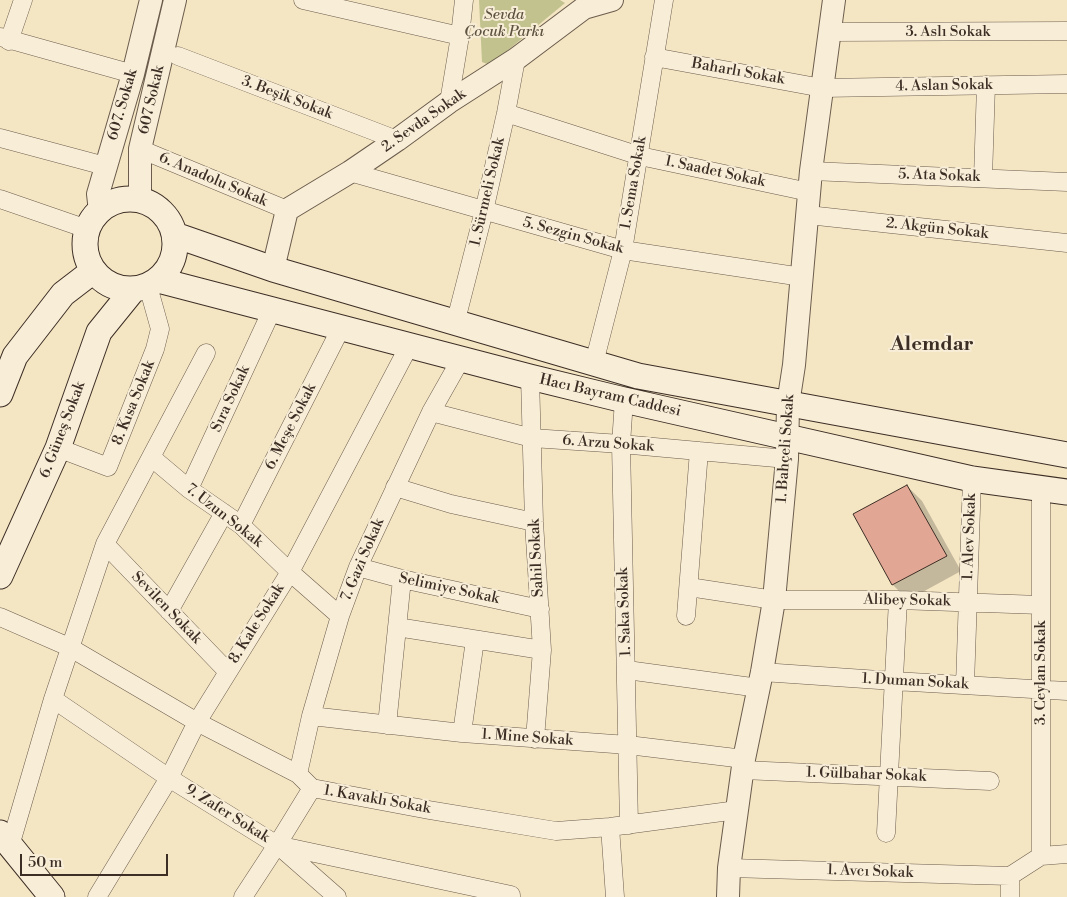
<!DOCTYPE html>
<html>
<head>
<meta charset="utf-8">
<style>
	body { margin:0 }
	#map { position:relative; width:1067px; height:897px; overflow:hidden; background:#f4e5c3; font-family:"Libre Bodoni",serif }
	canvas { display:block }
	.scale { position:absolute; left:20px; top:854px; width:148px; height:22px; box-sizing:border-box; border:2px solid #3d2e25; border-top:0; padding-left:6px; font-size:15px; line-height:18px; white-space:nowrap; color:#3d2e25; -webkit-text-stroke:4px #f8eed8; paint-order:stroke }
</style>
</head>
<body>
<div id="map">
<canvas width="1067" height="897"></canvas>
<div class="scale">50 m</div>
</div>
<script>
const ctx = document.querySelector('canvas').getContext('2d');
ctx.lineJoin = 'round';
function paint(path, color) { ctx.fillStyle = color; ctx.fill(path, 'evenodd'); }
const poly = rows => new Path2D(rows.map(r => 'M' + r).join(''));
function strokePath(path, color, width, dash) { ctx.strokeStyle = color; ctx.lineWidth = width; ctx.lineCap = dash ? 'butt' : 'round'; ctx.setLineDash(dash || []); ctx.stroke(path); }
function write(font, color, halo, rows, align = 'center') {
  ctx.font = font + ' "Libre Bodoni",serif'; ctx.lineWidth = 4; ctx.setLineDash([]); ctx.textBaseline = 'middle'; ctx.strokeStyle = halo; ctx.fillStyle = color; for (const [text, x, y, turn = 0] of rows) {
    ctx.save(); ctx.translate(x, y); ctx.rotate((+turn || 0) * Math.PI / 180); ctx.textAlign = isNaN(turn) ? turn : align; if (halo) ctx.strokeText(text, 0, 0); ctx.fillText(text, 0, 0); ctx.restore();
  }
}
const green = poly([
	[479,0,560,0,565,3,490,65,482,62]
]);
const shadow = poly([
	[907,486,922,501,961,571,908,600,893,585,855,515]
]);
const building = poly([
	[907,485,947,556,892,585,853,514,907,485]
]);
const minor = poly([
	[303,0,460,36],
	[829,32,1067,31],
	[0,37,133,74],
	[9,41,23,0],
	[178,56,397,140],
	[654,57,822,88,1067,84],
	[449,102,460,36,464,0],
	[506,113,640,156,809,192],
	[0,138,105,166],
	[140,149,287,210],
	[811,171,1067,182],
	[350,172,623,250,802,277],
	[983,178,986,85],
	[0,199,87,229],
	[808,215,1067,243],
	[455,324,484,211,506,113,516,59],
	[594,363,623,250,664,0],
	[530,377,534,522,542,650,535,739],
	[624,400,621,444,629,825],
	[431,412,532,438,621,444,787,459],
	[58,448,108,467,155,349,160,329,148,286],
	[151,457,189,489,241,525,290,572,340,616],
	[395,487,451,504,534,522],
	[189,489,272,310],
	[241,525,341,328],
	[105,544,227,671],
	[358,567,402,579,540,609],
	[689,587,774,600,898,600,1041,605],
	[169,611,224,513],
	[686,616,699,451],
	[0,617,69,647,197,722,298,774,312,788,429,810,556,831,610,827,737,810],
	[397,627,542,650],
	[627,670,759,688],
	[762,672,894,681,1067,691],
	[965,685,972,479],
	[53,699,169,778,277,845,511,895,511,897],
	[311,716,462,733,628,745,744,759],
	[387,725,402,579],
	[462,733,475,640],
	[743,770,990,781],
	[298,774,311,716,340,616,358,567,431,412,461,359],
	[610,827,615,897],
	[886,833,898,600],
	[10,846,53,699,105,544,206,353],
	[279,846,337,897],
	[1041,856,1041,489],
	[729,868,1010,876],
	[1010,876,1041,856,1067,854],
	[1010,876,1010,897],
	[97,897,169,778,197,722,290,572,409,346],
	[243,897,277,845,312,788]
]);
const tertiary = poly([
	[140,200,140,149,175,0],
	[100,211,98,194,133,74,151,0],
	[273,269,287,210,350,172,397,140,449,102,516,59,584,8,612,0],
	[728,897,729,868,744,759,762,672,774,600,787,459,788,404,794,365,811,171,834,0]
]);
const secondary = poly([
	'85 244a45 45 0 1 1 90 0a45 45 0 1 1-90 0Z',
	[175,235,273,269,638,376,1067,455],
	[158,280,530,377,624,400,972,479,1067,492],
	[0,394,15,356,63,294,93,271],
	[0,576,58,448,99,332,133,290],
	[0,833,52,897]
]);
const parkNames = [
	["Sevda",504,15],
	["Çocuk Parkı",504,32]
];
const streetNames = [
	["3. Aslı Sokak",948,32],
	["Baharlı Sokak",738,72,10],
	["4. Aslan Sokak",944,86,-1],
	["3. Beşik Sokak",287,98,21],
	["607 Sokak",152,100,-77],
	["607. Sokak",123,105,-74],
	["2. Sevda Sokak",424,121,-35],
	["1. Saadet Sokak",715,172,12],
	["5. Ata Sokak",939,176,2],
	["6. Anadolu Sokak",213,180,23],
	["1. Sema Sokak",634,183,-80],
	["1. Sürmeli Sokak",488,192,-77],
	["2. Akgün Sokak",937,229,6],
	["5. Sezgin Sokak",573,236,15],
	["Hacı Bayram Caddesi",610,396,13],
	["Sıra Sokak",231,399,-65],
	["8. Kısa Sokak",134,403,-68],
	["6. Meşe Sokak",291,427,-63],
	["6. Güneş Sokak",63,430,-69],
	["6. Arzu Sokak",608,444,4],
	["1. Bahçeli Sokak",786,449,-86],
	["7. Uzun Sokak",224,516,38],
	["1. Alev Sokak",970,537,-88],
	["Sahil Sokak",537,558,-93],
	["7. Gazi Sokak",363,560,-67],
	["Selimiye Sokak",449,589,12],
	["Alibey Sokak",907,601,1],
	["Sevilen Sokak",166,608,46],
	["1. Saka Sokak",625,612,-92],
	["8. Kale Sokak",257,624,-58],
	["3. Ceylan Sokak",1041,673,-90],
	["1. Duman Sokak",915,682,3],
	["1. Mine Sokak",527,738,4],
	["1. Gülbahar Sokak",866,775,2],
	["1. Kavaklı Sokak",377,800,10],
	["9. Zafer Sokak",227,814,32],
	["1. Avcı Sokak",870,872,2]
];
const districtNames = [
	["Alemdar",932,345]
];
paint(green, '#c2c28f');
paint(shadow, '#0003');
paint(building, '#e1a694');
strokePath(building, '#3d2e25', 1);
strokePath(minor, '#6b5c4c', 19);
strokePath(tertiary, '#6b5c4c', 24);
strokePath(secondary, '#3d2e25', 27);
strokePath(minor, '#f8eed8', 18);
strokePath(tertiary, '#f8eed8', 22);
strokePath(secondary, '#f8eed8', 25);
write('italic 15px', '#5e5340', '#f8eed8', parkNames);
write('15px', '#3d2e25', '#f8eed8', streetNames);
write('bold 20px', '#3d2e25', '#f8eed8', districtNames);
</script>
</body>
</html>
